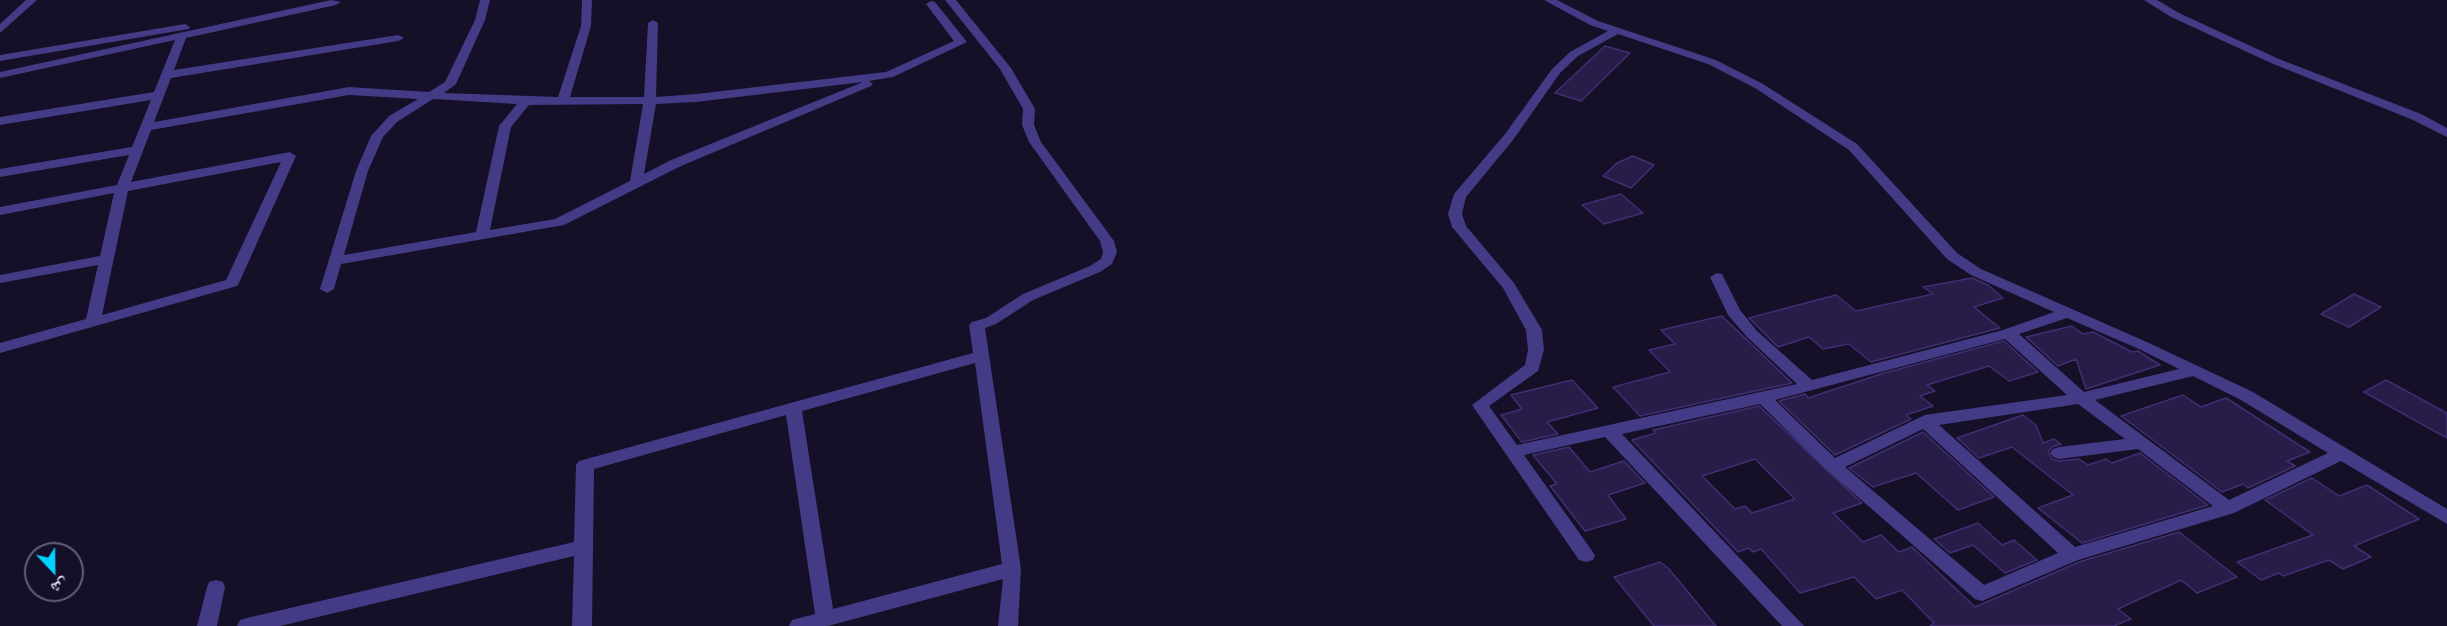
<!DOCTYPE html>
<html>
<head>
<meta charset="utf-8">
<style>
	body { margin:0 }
	#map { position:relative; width:2447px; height:626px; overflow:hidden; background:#150f27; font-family:Lato,"Noto Naskh Arabic",sans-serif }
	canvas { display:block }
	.north { position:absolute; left:24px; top:542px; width:60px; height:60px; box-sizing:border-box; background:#150f27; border:2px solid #655e7d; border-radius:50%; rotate:158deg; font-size:16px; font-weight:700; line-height:24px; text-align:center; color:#ddd5ff }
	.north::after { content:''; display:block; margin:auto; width:21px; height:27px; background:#03d1fd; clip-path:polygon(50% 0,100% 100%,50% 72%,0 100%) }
</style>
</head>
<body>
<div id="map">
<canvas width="2447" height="626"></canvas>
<div class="north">ش</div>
</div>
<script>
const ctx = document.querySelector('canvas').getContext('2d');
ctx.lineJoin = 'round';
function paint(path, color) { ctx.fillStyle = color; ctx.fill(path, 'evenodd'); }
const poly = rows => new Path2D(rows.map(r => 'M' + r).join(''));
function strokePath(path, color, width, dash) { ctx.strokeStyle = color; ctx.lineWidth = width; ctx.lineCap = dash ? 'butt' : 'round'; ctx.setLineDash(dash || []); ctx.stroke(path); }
const building = poly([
	[1605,46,1630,53,1581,101,1555,93,1605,46],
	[1633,156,1654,165,1631,188,1603,176,1617,163,1633,156],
	[1621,194,1643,213,1604,224,1582,205,1621,194],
	[1972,278,1988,285,2003,298,1974,307,2000,328,1871,362,1849,344,1823,349,1809,337,1778,347,1749,318,1836,295,1856,311,1933,294,1923,287,1972,278],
	[2354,294,2381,307,2349,327,2321,314,2354,294],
	[1722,316,1792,383,1640,416,1613,387,1670,372,1649,350,1675,344,1661,330,1722,316],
	[2072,326,2083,334,2093,332,2132,352,2138,351,2160,365,2086,389,2076,359,2058,366,2026,337,2072,326],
	[2004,341,2038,372,2009,381,1989,366,1927,385,1935,391,1920,396,1933,406,1906,415,1911,419,1835,455,1779,401,1805,394,1808,398,1884,373,2004,341],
	[1572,380,1598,408,1547,422,1558,434,1522,442,1501,415,1522,409,1511,395,1572,380],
	[2386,380,2447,413,2447,438,2364,392,2386,380],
	[2183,395,2201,407,2226,398,2310,452,2287,461,2295,466,2248,488,2243,484,2222,492,2121,416,2183,395],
	[1759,406,1862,503,1833,513,1863,542,1881,535,1899,552,1912,547,1975,607,2079,562,2179,532,2237,577,2197,593,2181,580,2118,609,2131,619,2114,626,1930,626,1934,623,1902,590,1876,599,1854,577,1800,593,1761,549,1753,552,1749,548,1738,552,1632,440,1656,433,1653,430,1759,406],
	[1755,459,1795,499,1752,513,1745,506,1735,509,1702,476,1755,459],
	[2023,415,2036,425,2043,443,2054,439,2061,444,2052,447,2048,452,2052,459,2059,461,2079,459,2088,465,2106,459,2112,463,2140,453,2208,505,2082,543,2038,508,2073,495,2012,447,1979,458,1957,438,2023,415],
	[1923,432,1994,497,1958,510,1916,473,1873,487,1849,468,1923,432],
	[1569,447,1590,472,1624,461,1645,483,1608,495,1626,519,1585,531,1550,486,1557,484,1533,455,1569,447],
	[2312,478,2339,496,2367,485,2419,519,2354,546,2371,557,2343,569,2329,560,2283,576,2279,573,2261,580,2237,562,2313,535,2265,500,2312,478],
	[1978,523,2002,545,2014,540,2037,560,2005,573,1973,545,1950,553,1934,539,1978,523],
	[1660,562,1669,569,1716,626,1654,626,1614,577,1660,562]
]);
const minor = poly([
	[26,0,37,0,0,33,0,24,26,0],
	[331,0,341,2,336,5,186,38,174,70,398,35,404,38,398,41,171,78,154,122,349,87,429,92,445,82,475,20,480,0,490,0,485,20,456,84,444,93,558,97,581,26,582,0,592,0,591,26,570,97,644,97,648,23,653,20,658,23,656,97,696,94,886,72,954,41,926,4,931,1,935,2,967,42,893,77,869,81,873,84,871,86,681,166,564,225,341,264,334,289,327,293,320,289,356,171,371,136,389,116,418,99,349,95,151,130,131,182,290,152,296,156,239,283,237,286,0,353,0,343,86,319,98,265,0,283,0,275,100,256,114,193,0,215,0,207,117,185,129,155,0,177,0,169,132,147,151,100,0,125,0,117,154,92,175,40,0,78,0,72,331,0],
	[863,82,671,160,644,174,656,104,696,102,863,82],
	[433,99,517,104,499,126,476,232,344,255,368,171,383,137,397,122,433,99],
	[643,104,630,181,555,219,490,230,511,127,529,105,643,104],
	[281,162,226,280,102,315,128,191,281,162],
	[945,0,956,0,1011,68,1035,109,1034,125,1041,142,1114,241,1117,252,1112,264,1100,272,1033,300,996,324,985,328,1021,569,1018,626,998,626,1003,579,828,626,789,626,792,620,815,614,786,415,594,469,592,626,572,626,574,556,280,626,237,626,240,620,247,618,574,542,576,465,579,461,973,353,969,325,972,322,986,318,1023,294,1090,266,1101,259,1103,252,1100,241,1029,142,1022,125,1023,109,1000,69,945,0],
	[975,363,1002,564,833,609,802,411,975,363],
	[1544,0,1557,0,1598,21,1716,60,1763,84,1857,144,1957,253,1981,269,2149,343,2253,392,2447,509,2447,524,2341,461,2234,513,2078,560,1982,601,1975,599,1827,470,1760,404,1622,434,1804,626,1782,626,1605,437,1524,455,1595,555,1593,560,1586,562,1579,560,1472,405,1525,365,1528,350,1526,330,1503,288,1452,227,1448,214,1454,194,1505,134,1552,69,1570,52,1608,31,1590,25,1544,0],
	[1618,34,1708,64,1755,88,1849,150,1947,259,1971,275,2054,312,2003,330,1812,380,1757,331,1740,310,1722,274,1717,273,1710,277,1728,315,1747,337,1797,384,1517,445,1489,406,1538,371,1544,350,1542,330,1514,283,1466,226,1462,214,1466,197,1513,140,1560,73,1578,56,1618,34],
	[2067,318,2139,349,2179,369,2084,392,2019,334,2067,318],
	[2005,339,2067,395,1925,415,1835,458,1775,400,2005,339],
	[2193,376,2241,400,2328,453,2229,500,2095,400,2193,376],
	[2078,404,2125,439,2059,447,2053,449,2050,453,2053,457,2059,459,2138,449,2213,506,2075,547,1939,425,2078,404],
	[1923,429,2058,553,1984,585,1845,467,1923,429],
	[2144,0,2157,0,2179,13,2279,59,2421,114,2447,128,2447,137,2413,120,2271,63,2171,17,2144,0],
	[185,24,190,27,189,29,0,61,0,55,185,24],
	[216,580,223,582,225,587,217,626,197,626,207,587,209,582,216,580]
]);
paint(building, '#281c48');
strokePath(building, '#412e73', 1.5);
paint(minor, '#433b85');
</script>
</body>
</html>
